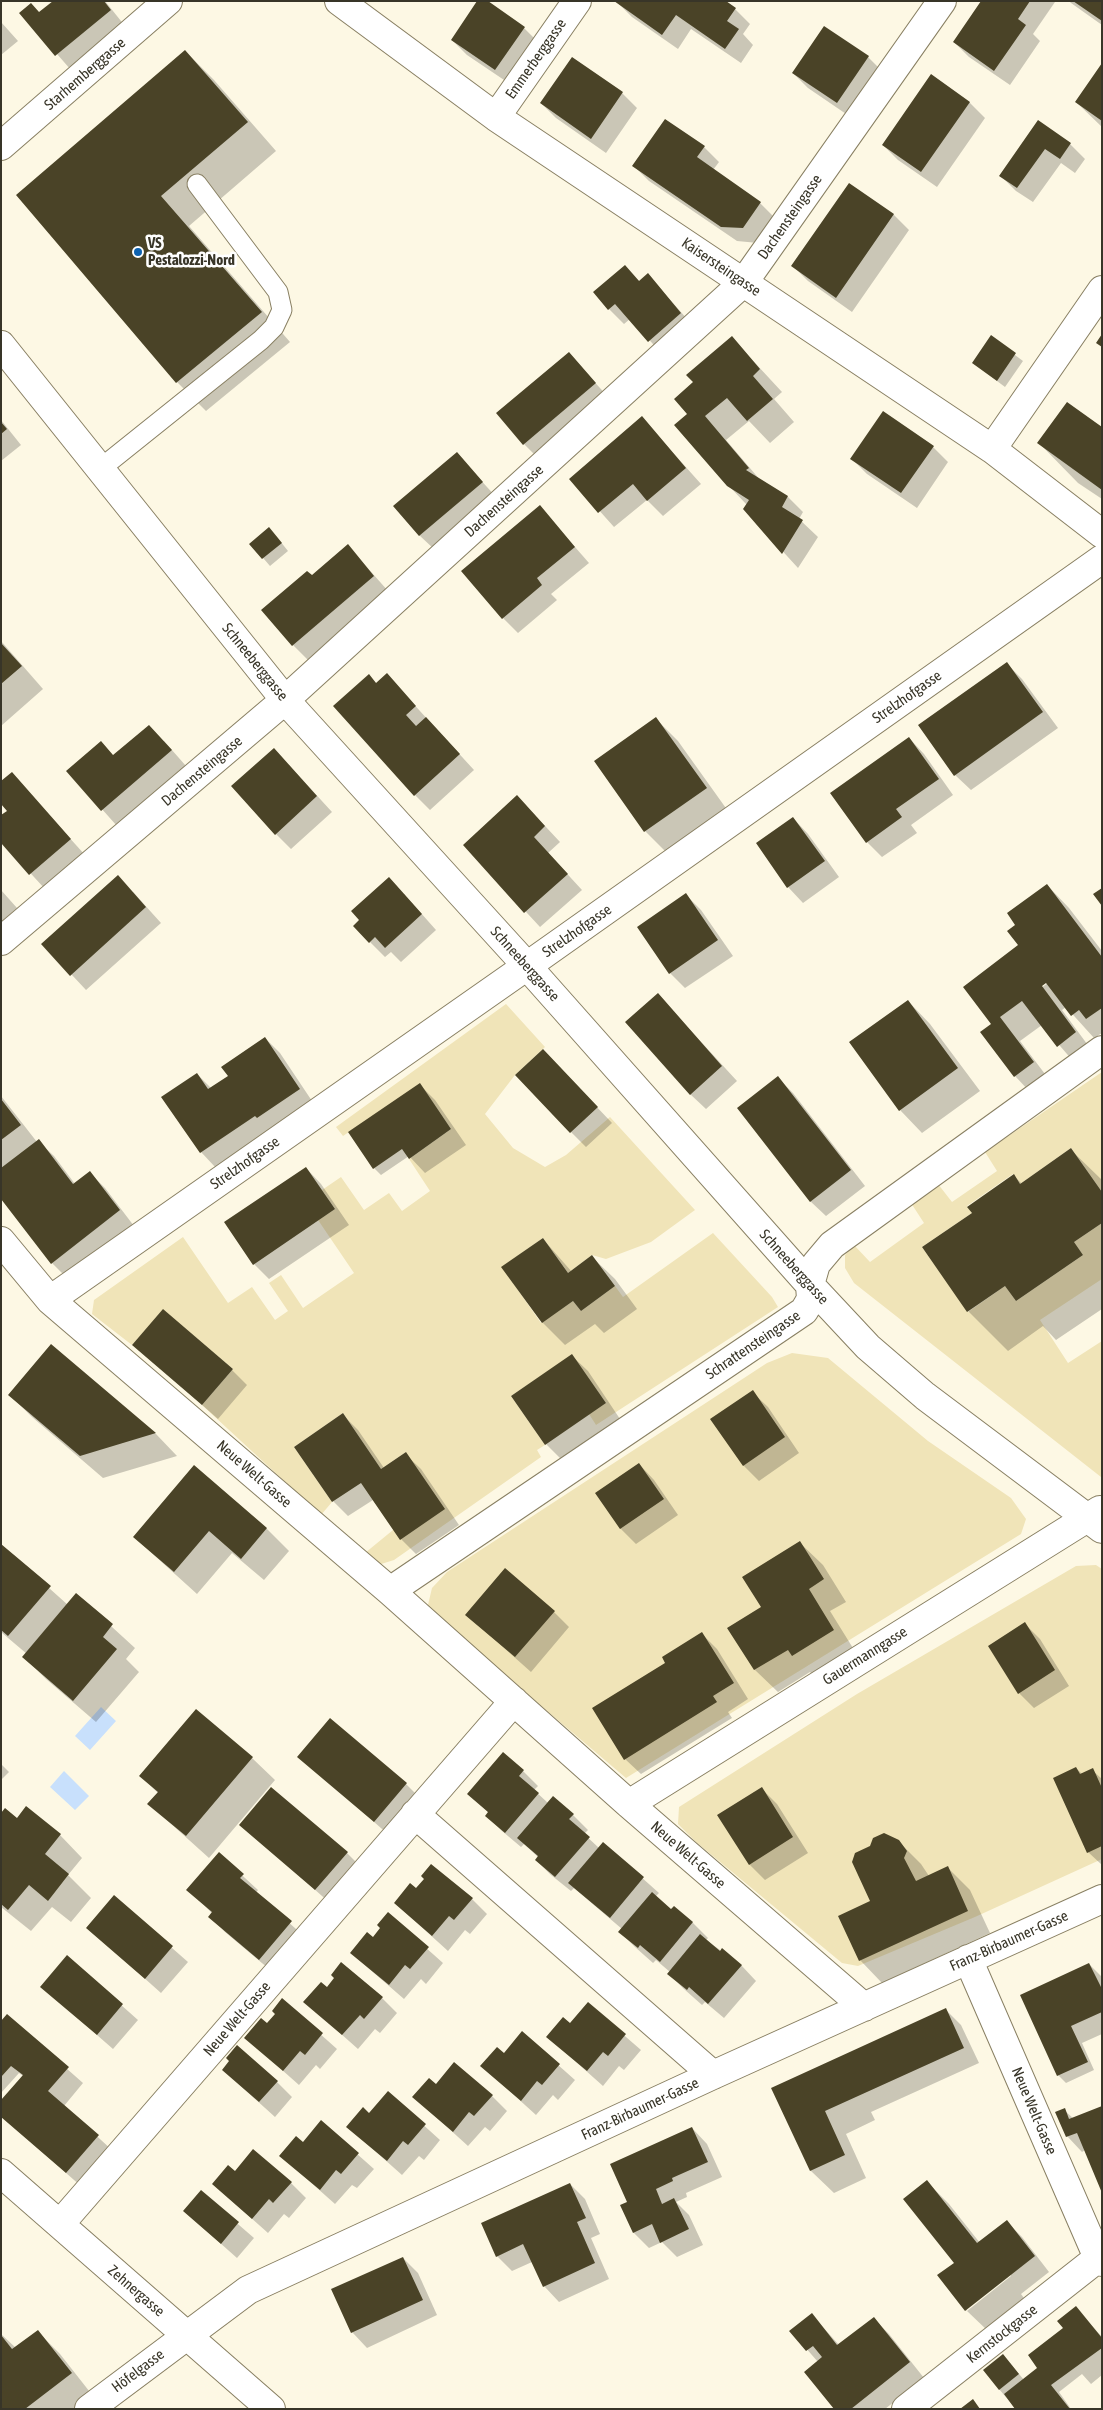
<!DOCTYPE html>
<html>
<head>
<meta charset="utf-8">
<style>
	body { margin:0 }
	#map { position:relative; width:1103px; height:2410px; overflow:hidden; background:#fdf8e4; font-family:"Asap Condensed",sans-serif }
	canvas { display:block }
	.frame { position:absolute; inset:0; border:2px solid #383528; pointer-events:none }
</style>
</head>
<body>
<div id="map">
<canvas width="1103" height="2410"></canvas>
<div class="frame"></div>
</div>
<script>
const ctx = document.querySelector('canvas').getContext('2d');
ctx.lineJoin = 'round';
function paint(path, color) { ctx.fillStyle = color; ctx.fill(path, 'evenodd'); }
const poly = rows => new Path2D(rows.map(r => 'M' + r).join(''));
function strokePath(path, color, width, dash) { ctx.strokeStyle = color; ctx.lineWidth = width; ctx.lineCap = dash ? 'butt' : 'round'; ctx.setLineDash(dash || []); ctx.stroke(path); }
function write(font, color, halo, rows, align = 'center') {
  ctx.font = font + ' "Asap Condensed",sans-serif'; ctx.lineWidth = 5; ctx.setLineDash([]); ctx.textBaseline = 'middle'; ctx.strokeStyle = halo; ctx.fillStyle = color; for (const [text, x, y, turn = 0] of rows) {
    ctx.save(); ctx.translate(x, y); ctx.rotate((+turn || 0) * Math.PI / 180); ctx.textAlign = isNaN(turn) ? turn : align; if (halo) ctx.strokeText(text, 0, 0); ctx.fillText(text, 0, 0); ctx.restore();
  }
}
const green = poly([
	[506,1004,545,1047,515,1075,485,1114,513,1148,545,1167,566,1155,610,1117,695,1210,651,1242,606,1259,592,1255,568,1273,543,1238,502,1267,541,1323,573,1301,581,1311,615,1286,623,1297,713,1233,772,1297,778,1307,596,1425,589,1414,606,1403,572,1355,511,1396,545,1445,537,1450,541,1457,394,1560,378,1565,365,1553,393,1530,406,1452,381,1469,343,1413,294,1447,332,1502,321,1515,202,1405,233,1369,163,1310,132,1345,92,1314,94,1300,183,1237,228,1303,252,1287,275,1320,288,1311,269,1283,281,1275,303,1308,354,1273,318,1220,335,1209,322,1190,341,1177,364,1210,389,1193,402,1211,430,1191,409,1159,451,1129,420,1084,343,1136,336,1127],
	[1102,1072,1102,1192,1071,1148,1020,1184,1013,1174,967,1206,972,1213,922,1247,968,1312,1005,1286,1016,1301,1083,1255,1074,1242,1102,1223,1102,1279,1040,1320,1068,1363,1102,1341,1101,1477,854,1283,845,1268,845,1255,854,1245,870,1262,924,1223,911,1203,938,1184,952,1202,997,1171,985,1152],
	[792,1353,828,1358,928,1441,1011,1498,1026,1519,1021,1534,626,1778,427,1609,432,1588,447,1572,767,1363],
	[1096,1565,1102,1569,1102,1859,975,1917,858,1966,842,1963,696,1842,678,1824,679,1807,857,1694,1076,1566]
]);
const water = poly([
	[101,1707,116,1721,90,1750,75,1736],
	[64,1771,89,1796,75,1810,50,1787]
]);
const shadow = poly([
	[55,1,105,1,125,26,71,70,21,13,40,13],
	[982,1,1055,2,1033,34,1040,41,1010,85,969,57,954,42],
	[1069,1,1102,1,1102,25,1071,3],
	[617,2,735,9,750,24,743,34,753,45,741,63,691,29,678,49,632,17],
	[1,22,18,41,1,55],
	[824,27,868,57,883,72,852,118,808,88,793,73],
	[524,28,539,43,510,84,467,55,452,40],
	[185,51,214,80,276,151,189,226,290,342,206,411,177,382,18,195],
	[572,58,622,93,637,108,606,153,556,118,541,103],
	[1102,66,1102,127,1076,102],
	[969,102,985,118,937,187,898,160,883,145],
	[1038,122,1070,144,1085,159,1075,173,1061,163,1033,202,1016,191,1001,176],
	[704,147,719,162,713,170,760,203,775,218,758,243,737,241,649,181,634,166],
	[849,184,894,215,909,230,852,312,808,281,793,266],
	[625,266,640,282,648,275,696,329,664,356,630,319,624,324,609,309],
	[991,337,1023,361,1005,387,973,363],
	[732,338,782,392,774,399,794,422,770,443,749,421,726,440,761,481,788,497,803,512,799,519,818,537,798,568,744,509,747,505,728,485,688,414,695,383],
	[569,354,610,399,539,459,524,444],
	[642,418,701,484,663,516,647,500,614,527,571,479],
	[1,420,21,445,1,461],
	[1102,428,1102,499,1078,483,1039,443],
	[933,447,948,462,917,508,867,474,852,459],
	[457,454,497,498,435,550,419,535],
	[540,507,589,563,551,594,557,600,518,633,503,618],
	[276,536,288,551,270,566,251,544],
	[348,546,389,592,308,660,293,645,312,577],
	[1,641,43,689,1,726],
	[1007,664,1022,679,1058,728,971,790,955,775,920,726],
	[387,675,474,770,430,810,415,795,369,676,377,684],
	[656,719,678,741,728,811,668,854,645,831],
	[909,738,924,754,953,795,911,825,917,833,882,857,867,842,832,793],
	[164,741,186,766,117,826,68,771],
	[289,765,332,812,291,849,276,834],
	[12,774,85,855,45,889,1,841,8,811],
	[532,812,560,842,548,853,582,890,540,927,464,845],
	[793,818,808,834,839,877,803,903,788,887,757,844],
	[1047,885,1069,908,1102,951,1102,1033,1094,1038,1066,1007,1062,1010,1090,1048,1073,1061,1042,1025,1020,1041,1048,1078,1030,1092,1015,1076,982,1033,993,1024,1020,946,1017,925],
	[1051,978,1052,980,1041,988,1040,986],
	[1,890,17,908,1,922],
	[133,892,161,923,86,990,43,944],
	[404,894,436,930,401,962,391,952,385,957,370,942],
	[686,895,701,910,733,956,685,988,670,973],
	[658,995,737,1081,706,1109,690,1094],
	[908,1001,930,1024,980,1091,922,1133,900,1110],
	[265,1038,280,1053,314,1104,216,1168,201,1152,163,1097,197,1074,211,1088,229,1076],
	[558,1066,612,1123,586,1147,571,1132],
	[778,1078,793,1093,865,1186,826,1216,810,1201],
	[420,1085,435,1100,466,1145,425,1173,409,1156,381,1175,374,1168],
	[1,1096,37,1142,38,1141,54,1156,75,1184,90,1173,105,1188,134,1226,67,1278,52,1263,1,1197],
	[1071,1150,1102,1180,1102,1309,1056,1340,1043,1326,1008,1351,968,1311,924,1247,974,1213,1014,1176,1022,1184],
	[306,1168,321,1184,349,1225,269,1279,254,1264],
	[543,1239,572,1272,592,1257,615,1279,637,1309,604,1333,595,1324,565,1345,543,1323,503,1267],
	[134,1345,232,1370,247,1385,218,1419],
	[51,1346,156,1434,177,1456,103,1478,32,1417,10,1395],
	[572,1356,588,1371,620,1419,561,1459,546,1444],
	[752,1392,768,1407,799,1453,759,1481,744,1466,712,1419],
	[343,1415,358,1430,384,1468,405,1454,421,1469,459,1525,416,1554,401,1539,373,1500,348,1516,333,1501],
	[639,1464,654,1480,678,1515,636,1544,621,1529,597,1493],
	[194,1467,266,1528,289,1551,264,1580,232,1553,197,1594,134,1537],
	[800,1543,823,1565,846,1602,830,1611,856,1653,815,1678,810,1672,778,1692,755,1670,729,1628,763,1607],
	[1,1545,68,1605,77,1595,135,1648,126,1659,139,1672,96,1722,46,1679,24,1657,27,1654,1,1632],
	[554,1612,569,1627,531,1672,467,1615],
	[1025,1624,1040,1639,1069,1686,1034,1708,1019,1693],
	[702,1634,717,1649,748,1699,728,1712,732,1718,641,1774,625,1759,594,1709,667,1663],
	[196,1711,252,1758,275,1780,209,1858,149,1804,158,1793,141,1776],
	[299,1756,406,1784,421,1799,390,1836],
	[1,1764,9,1772,1,1780],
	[1076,1768,1082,1774,1092,1770,1102,1779,1102,1865,1088,1852],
	[523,1771,538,1786,534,1790,548,1803,573,1815,588,1830,584,1834,599,1848,603,1843,659,1893,655,1897,671,1910,674,1908,693,1923,708,1938,706,1940,741,1965,756,1981,724,2018,705,2002,702,2005,684,1989,669,1974,670,1972,656,1960,653,1963,635,1947,620,1932,622,1929,574,1888,571,1891,551,1875,536,1860,538,1857,524,1844,521,1847,502,1831,487,1816,489,1813,469,1794],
	[762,1789,777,1804,808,1853,765,1880,750,1865,719,1815],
	[27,1807,60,1835,82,1858,68,1875,91,1898,71,1922,52,1907,31,1931,1,1907,1,1815,17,1820],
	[241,1824,347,1853,362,1868,331,1904],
	[898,1841,921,1864,929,1876,948,1868,970,1890,990,1933,882,1983,860,1960,872,1902],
	[219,1854,258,1890,256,1893,306,1938,275,1974,225,1932,210,1916,212,1913,188,1890],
	[417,1890,472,1899,487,1914,470,1934,465,1930,448,1951,395,1903],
	[114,1897,188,1962,161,1993,87,1927],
	[388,1914,443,1963,426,1984,421,1979,404,1999,351,1953,373,1939,382,1928],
	[67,1957,138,2020,113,2049,42,1987],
	[1089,1964,1102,1977,1102,2034,1082,2043,1094,2070,1066,2083,1058,2075,1022,1995],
	[327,1989,382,1998,397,2013,380,2033,375,2029,358,2049,305,2002],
	[282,2000,337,2049,320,2069,316,2065,299,2085,246,2038,267,2025,277,2014],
	[588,2004,641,2050,624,2070,619,2066,603,2086,548,2037,570,2025],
	[946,2010,961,2025,979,2063,871,2112,875,2120,846,2134,866,2178,834,2193,811,2171,773,2088],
	[7,2016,83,2083,64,2106,113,2151,82,2187,33,2144,23,2076,19,2073,1,2093,1,2023],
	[522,2033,575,2080,558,2100,553,2095,536,2115,482,2066,504,2054],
	[223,2070,277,2082,292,2097,275,2117],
	[436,2085,492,2096,507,2111,490,2131,485,2127,468,2146,414,2097],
	[388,2093,440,2140,424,2160,419,2156,402,2175,348,2127,370,2115],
	[1064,2110,1074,2119,1085,2150,1082,2152,1067,2136],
	[321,2122,374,2169,357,2188,352,2185,335,2204,281,2156,303,2144],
	[692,2128,707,2144,722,2177,686,2193,687,2197,676,2202,689,2215,703,2245,677,2257,662,2242,649,2248,634,2233,622,2206,629,2203],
	[235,2172,291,2183,306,2198,289,2218,284,2214,268,2233,213,2184],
	[927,2182,949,2204,980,2243,1007,2222,1022,2237,1049,2272,1021,2294,1027,2302,989,2332,967,2311,1011,2276,1010,2274,967,2308,967,2311,939,2275,955,2263],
	[570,2184,585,2199,600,2234,591,2238,609,2279,559,2302,544,2286,532,2262,512,2271,497,2256],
	[201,2192,254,2238,237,2258,184,2211],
	[403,2258,418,2273,437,2315,367,2348,352,2332],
	[1076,2308,1102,2337,1102,2375,1091,2384,1082,2374,1059,2392,1071,2409,1016,2409,999,2389,1010,2363,1024,2380,1037,2369],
	[812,2315,839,2345,874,2319,889,2334,924,2378,885,2409,835,2409,818,2362,791,2331],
	[38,2332,60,2354,93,2396,77,2409,1,2409,1,2334,16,2348]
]);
const building = poly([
	[53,1,104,1,111,10,55,56,19,13,31,3,39,12],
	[477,1,488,1,525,27,495,70,451,40],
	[614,1,726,1,736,8,727,21,739,29,725,49,676,15,662,35],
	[981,1,1030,1,1018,19,1026,25,994,71,953,42],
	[1073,1,1102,1,1102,21],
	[824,26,869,56,837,103,792,73],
	[185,50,248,122,161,196,262,312,176,383,16,195],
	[572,57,623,92,591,139,540,103],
	[1102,63,1102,121,1075,102],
	[931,74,970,102,921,172,882,145],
	[665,119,705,146,697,157,761,202,743,228,721,227,632,166],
	[1038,120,1071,143,1060,159,1045,149,1017,188,999,176],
	[849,183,894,214,836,298,791,266],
	[625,265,639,281,648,273,681,313,648,342,615,304,608,310,593,292],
	[1102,334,1102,347,1096,343],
	[991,335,1016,353,997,381,972,363],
	[732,336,760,369,753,376,773,399,747,421,727,398,705,416,749,468,746,470,788,496,782,507,803,520,782,554,743,509,749,500,727,486,674,425,687,414,674,399,693,382,686,375],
	[569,352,596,383,523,445,496,413],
	[1067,402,1102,427,1102,490,1037,443],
	[883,411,934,446,901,493,850,459],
	[642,416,686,468,647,501,633,484,598,513,569,479],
	[1,422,7,429,1,434],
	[457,452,483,482,419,536,393,506],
	[540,505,575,547,537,578,542,585,502,619,461,571],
	[269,527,282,543,262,559,249,544],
	[348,544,374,576,292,646,261,610,307,571,312,575],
	[1,643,22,666,1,684],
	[1007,662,1043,712,954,776,918,725],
	[387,673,416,706,406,715,416,726,426,717,460,754,414,796,333,706,369,674,376,683],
	[656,717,707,788,644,832,594,761],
	[149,725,172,750,101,811,66,771,101,741,113,755],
	[909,737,939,779,896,809,902,817,866,843,830,793],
	[274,748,317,796,275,835,231,786],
	[12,772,71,839,29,875,1,843,1,815,7,811,1,804,1,781],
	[517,795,545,826,534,837,568,874,524,913,463,845],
	[793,817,825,861,787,888,756,843],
	[118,875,146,907,70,976,41,944],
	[389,877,422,914,385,948,375,937,369,943,353,926,359,920,351,911],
	[1047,884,1102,957,1102,1008,1086,1019,1079,1010,1071,1016,1046,983,1042,986,1076,1032,1057,1047,1022,1001,1000,1017,1034,1062,1014,1077,980,1032,991,1024,963,987,1018,945,1007,931,1015,925,1007,913],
	[1102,888,1102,906,1093,894],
	[686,893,718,940,669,974,637,927],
	[658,993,722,1066,690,1095,625,1022],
	[908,1000,958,1068,899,1111,849,1042],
	[265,1037,300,1089,257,1118,255,1116,200,1153,161,1097,197,1073,208,1089,228,1076,221,1067],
	[543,1049,598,1107,570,1133,515,1075],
	[778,1076,851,1170,810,1202,737,1108],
	[420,1083,451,1129,409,1159,402,1149,373,1169,348,1132],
	[1,1099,21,1125,1,1140],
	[39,1139,73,1184,90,1171,120,1210,51,1264,1,1199,1,1168],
	[1071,1148,1102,1192,1102,1223,1074,1242,1083,1255,1016,1301,1005,1286,967,1312,922,1247,972,1213,967,1207,1014,1174,1020,1184],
	[306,1167,335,1209,253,1265,224,1222],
	[543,1238,568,1273,592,1255,615,1286,581,1311,573,1301,542,1323,501,1267],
	[163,1309,233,1369,202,1405,132,1345],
	[51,1344,156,1433,80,1456,8,1395],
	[572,1354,606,1403,545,1445,511,1396],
	[753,1390,785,1437,743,1466,710,1419],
	[343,1413,381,1469,406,1452,445,1509,400,1540,361,1483,332,1502,294,1447],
	[639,1463,664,1499,620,1529,595,1493],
	[194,1465,267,1528,241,1559,209,1531,174,1572,133,1537],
	[800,1541,824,1579,809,1589,834,1630,792,1656,788,1650,754,1670,727,1628,761,1607,742,1577],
	[1,1544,51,1586,8,1636,1,1630],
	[505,1568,555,1611,515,1657,465,1615],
	[76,1593,113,1624,103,1637,117,1649,73,1701,22,1657],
	[1025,1622,1055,1670,1018,1694,988,1646],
	[702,1632,734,1683,713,1696,717,1702,624,1760,592,1708,665,1663,662,1657],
	[196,1709,253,1757,186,1836,147,1804,158,1792,139,1776],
	[330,1718,407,1783,374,1822,297,1757],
	[503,1752,524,1770,519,1776,539,1793,505,1833,485,1816,488,1812,467,1794],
	[1076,1767,1080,1774,1093,1768,1102,1788,1102,1846,1087,1853,1053,1778],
	[271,1787,348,1852,315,1890,239,1825],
	[762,1787,793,1837,749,1865,717,1815],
	[553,1796,574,1814,569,1819,590,1837,555,1877,535,1860,538,1856,517,1838],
	[26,1806,61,1834,45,1854,69,1874,48,1901,29,1885,8,1910,1,1904,1,1813,5,1808,17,1818],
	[884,1833,899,1840,907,1851,904,1858,916,1881,948,1866,968,1911,859,1961,838,1916,870,1901,852,1862,855,1853,870,1846,873,1838],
	[603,1842,644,1877,610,1918,568,1883],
	[219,1852,244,1874,240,1878,292,1921,259,1960,208,1917,212,1912,186,1890],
	[431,1864,473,1898,454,1920,449,1916,432,1936,394,1903,410,1883,416,1888,424,1879,421,1876],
	[652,1892,671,1909,674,1906,693,1922,660,1962,640,1945,638,1948,618,1932],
	[114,1895,173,1946,145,1979,86,1928],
	[388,1912,429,1947,410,1969,405,1965,389,1985,350,1953,367,1932,373,1937,380,1928,377,1925],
	[700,1934,720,1951,722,1948,742,1965,708,2004,689,1987,687,1990,667,1974],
	[67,1955,123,2004,97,2035,40,1987],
	[341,1962,383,1997,364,2019,360,2015,342,2035,303,2002,321,1982,327,1987,334,1978,331,1975],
	[1089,1963,1102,1989,1102,2012,1071,2026,1088,2062,1057,2076,1020,1995],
	[282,1998,323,2033,305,2055,300,2051,283,2071,244,2038,261,2018,267,2023,275,2014,272,2011],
	[588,2002,626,2034,608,2056,603,2052,587,2071,546,2037,563,2017,570,2023],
	[946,2008,964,2048,825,2111,845,2155,810,2171,771,2088],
	[7,2014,69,2067,48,2091,99,2135,66,2173,1,2117,1,2100,23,2075,11,2066,1,2077,1,2021],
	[522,2031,560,2064,542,2085,537,2081,521,2101,480,2066,497,2047,504,2053],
	[237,2045,278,2081,259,2102,222,2070,229,2061,226,2058],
	[454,2062,493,2095,474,2116,469,2112,453,2132,412,2097,429,2078,436,2084],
	[388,2091,426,2124,408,2145,403,2141,387,2161,346,2127,363,2107,369,2113],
	[1102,2106,1102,2193,1077,2133,1066,2137,1055,2112,1065,2108,1069,2119],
	[321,2120,359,2153,341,2174,336,2170,320,2190,279,2156,296,2136,303,2142],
	[692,2127,708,2162,672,2178,673,2181,656,2189,662,2204,674,2198,689,2229,660,2243,652,2224,633,2233,620,2205,627,2202,610,2164],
	[253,2149,292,2182,273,2203,269,2199,252,2219,212,2184,228,2165,235,2171],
	[927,2180,977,2243,1007,2220,1035,2256,965,2311,937,2275,954,2263,903,2199],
	[570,2183,586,2218,577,2222,595,2263,543,2287,523,2244,496,2257,481,2223],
	[201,2190,239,2222,221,2244,183,2211],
	[403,2257,423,2300,351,2333,331,2289],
	[1076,2306,1102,2338,1102,2348,1051,2385,1070,2409,1015,2409,1004,2394,1037,2368,1028,2355,1063,2328,1057,2321],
	[812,2313,837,2345,874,2317,910,2362,851,2409,834,2409,804,2372,822,2357,813,2346,806,2351,789,2331],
	[38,2330,72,2373,25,2409,1,2409,1,2335,12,2349],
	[1003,2354,1019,2374,999,2390,983,2370],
	[973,2399,980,2409,960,2409]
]);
const lane = poly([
	[100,469,261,340,274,327,282,310,278,292,197,184]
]);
const street = poly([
	[339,1,496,117,992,449,1102,534],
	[496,117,577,1],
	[1,146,168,1],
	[1,345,285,700,527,966,810,1285,868,1347,925,1396,1102,1529],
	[992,449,1102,290],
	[1,941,285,700,744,282,942,1],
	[1,1241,50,1300,390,1591,629,1804,864,2007],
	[50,1300,527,966,1102,559],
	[390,1591,804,1311,811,1299,810,1285,816,1264,832,1245,1102,1050],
	[629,1804,1100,1510],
	[415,1814,713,2075],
	[968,1959,1098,2258,1102,2262],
	[1,2173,271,2409],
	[60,2224,514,1701],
	[89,2409,248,2290,713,2075,1102,1899],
	[906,2409,1098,2258]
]);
const markers = [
	[138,252,5,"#0d62b0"]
];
const streetNames = [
	["Emmerberggasse",536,59,-55],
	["Starhemberggasse",85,74,-41],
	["Dachensteingasse",790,217,-55],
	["Kaisersteingasse",721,267,34],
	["Dachensteingasse",504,501,-42],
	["Schneeberggasse",255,662,51],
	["Strelzhofgasse",907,697,-35],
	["Dachensteingasse",202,771,-40],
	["Strelzhofgasse",577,931,-35],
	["Schneeberggasse",525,964,48],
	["Strelzhofgasse",245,1163,-35],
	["Schneeberggasse",794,1267,48],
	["Schrattensteingasse",753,1345,-34],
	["Neue Welt-Gasse",254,1474,41],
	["Gauermanngasse",865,1656,-32],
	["Neue Welt-Gasse",688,1855,41],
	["Franz-Birbaumer-Gasse",1009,1941,-24],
	["Neue Welt-Gasse",237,2019,-49],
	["Franz-Birbaumer-Gasse",640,2109,-25],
	["Neue Welt-Gasse",1034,2111,67],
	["Zehnergasse",136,2291,41],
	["Kernstockgasse",1002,2334,-38],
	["Höfelgasse",138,2371,-37]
];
const poiNames = [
	["VS",148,243],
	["Pestalozzi-Nord",148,260]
];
paint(green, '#f0e4b8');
paint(water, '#c8e0fc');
paint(shadow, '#0003');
paint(building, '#4a4327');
strokePath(lane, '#887f62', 21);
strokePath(street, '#887f62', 30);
strokePath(lane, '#fff', 19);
strokePath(street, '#fff', 28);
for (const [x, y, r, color] of markers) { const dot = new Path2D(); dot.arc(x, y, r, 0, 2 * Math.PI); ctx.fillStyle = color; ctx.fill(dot); strokePath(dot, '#fff', 2); }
write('15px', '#383528', '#fff', streetNames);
write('bold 15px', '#383528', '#fff', poiNames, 'left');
</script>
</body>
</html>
